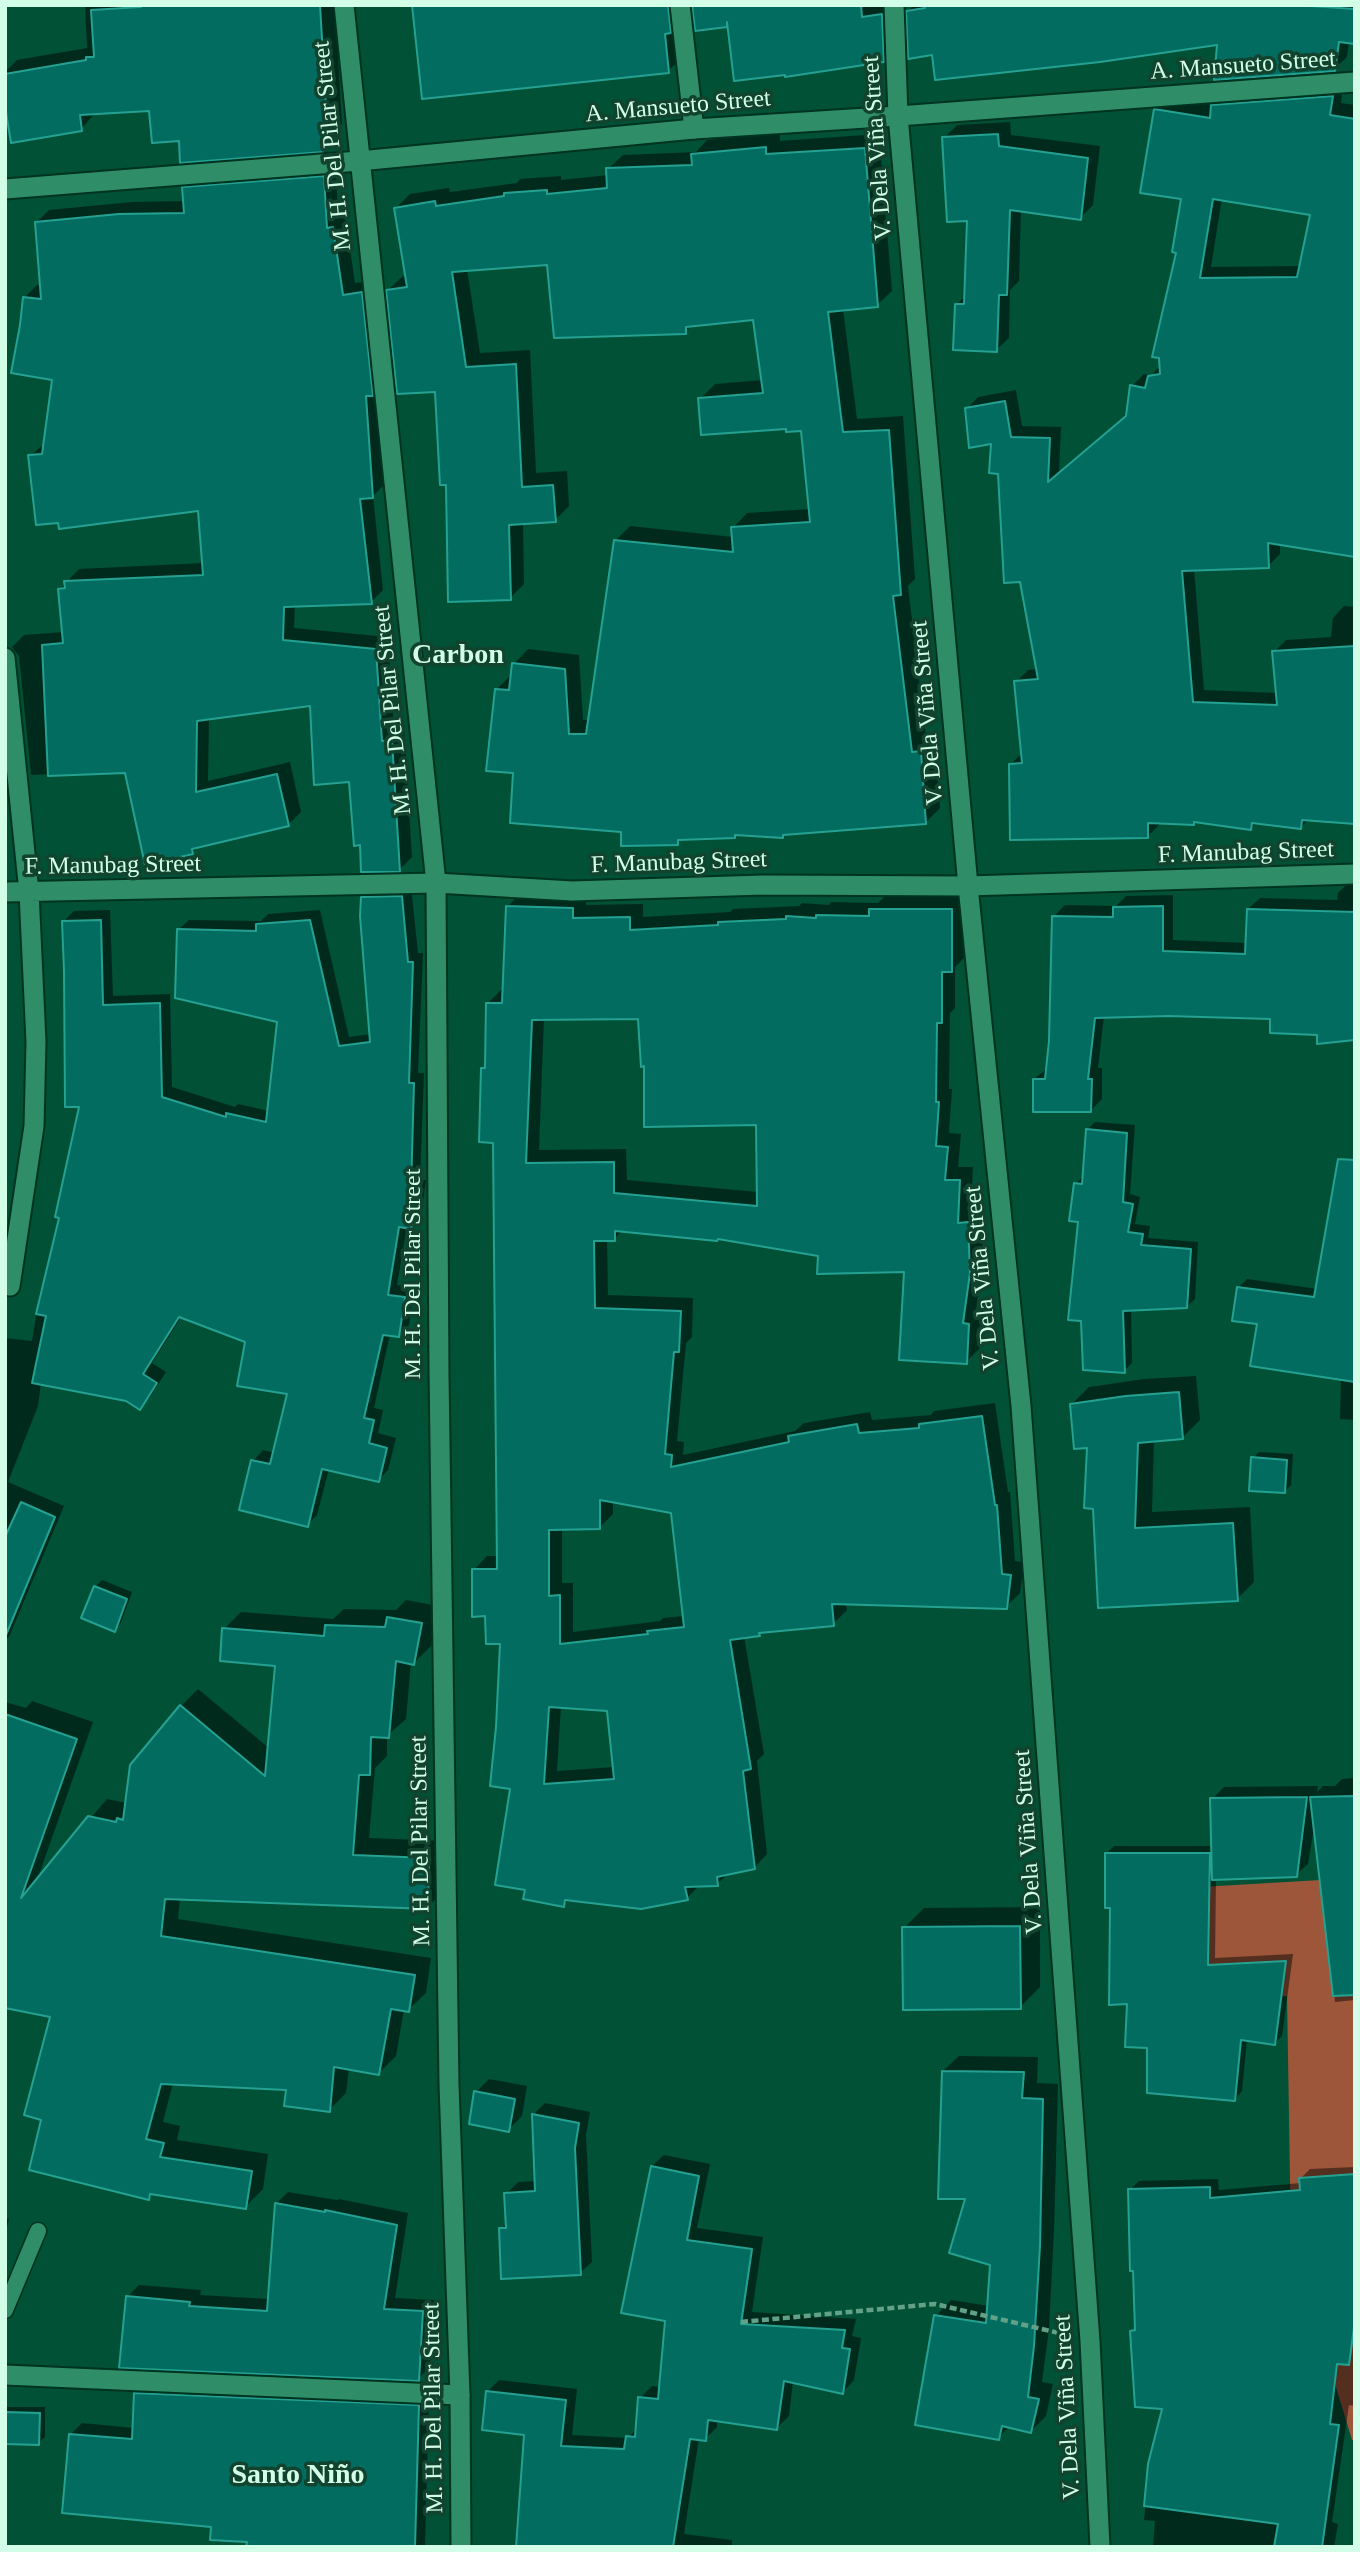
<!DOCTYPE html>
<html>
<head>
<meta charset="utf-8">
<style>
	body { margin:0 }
	#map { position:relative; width:1360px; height:2552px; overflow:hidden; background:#005136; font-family:"Times New Roman",serif }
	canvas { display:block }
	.frame { position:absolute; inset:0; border:7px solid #d3fee8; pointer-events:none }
</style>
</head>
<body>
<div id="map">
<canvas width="1360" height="2552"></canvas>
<div class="frame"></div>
</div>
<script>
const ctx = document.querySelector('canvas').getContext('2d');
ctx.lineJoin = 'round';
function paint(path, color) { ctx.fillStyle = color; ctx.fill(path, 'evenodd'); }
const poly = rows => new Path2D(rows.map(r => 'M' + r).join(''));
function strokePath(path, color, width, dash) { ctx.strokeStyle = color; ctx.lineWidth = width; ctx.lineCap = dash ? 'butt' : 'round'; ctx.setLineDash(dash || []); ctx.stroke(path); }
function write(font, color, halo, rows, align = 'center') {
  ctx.font = font + ' "Times New Roman",serif'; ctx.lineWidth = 7; ctx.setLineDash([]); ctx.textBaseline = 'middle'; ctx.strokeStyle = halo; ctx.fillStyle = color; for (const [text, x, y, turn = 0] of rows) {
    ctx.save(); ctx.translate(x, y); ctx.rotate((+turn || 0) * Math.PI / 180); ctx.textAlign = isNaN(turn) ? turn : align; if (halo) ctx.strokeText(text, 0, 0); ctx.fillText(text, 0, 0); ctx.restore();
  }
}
const green = poly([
	[1355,1878,1355,2440,1352,2440,1291,2239,1287,1996,1143,2000,1131,1891]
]);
const shadow = poly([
	[85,5,339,5,335,9,342,124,337,129,337,135,322,150,180,139,151,109,96,112,81,129,5,95,5,72,17,60,87,48],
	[414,5,689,5,688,52,668,71],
	[693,5,901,5,903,41,883,61,729,25,697,29],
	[914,5,1063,5,933,53,908,11],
	[1086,5,1355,5,1355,42,1349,41,1347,57,1334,69,1219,43],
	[1343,85,1341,103,1355,105,1355,555,1280,543,1280,554,1268,566,1194,569,1204,690,1278,693,1274,652,1286,640,1331,637,1333,618,1344,606,1355,607,1355,823,1309,819,1300,828,1257,822,1251,828,1197,820,1193,824,1159,822,1159,825,1147,837,1010,765,1022,753,1016,682,1028,670,1038,669,993,442,967,409,978,397,1016,390,1022,426,1061,427,1059,473,1128,414,1132,386,1144,374,1151,376,1161,365,1178,251,1183,197,1155,110,1167,98,1213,105,1225,94],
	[1222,198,1312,213,1301,266,1211,267],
	[1010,122,1011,135,1100,146,1093,205,1080,218,1021,210,1019,281,1010,290,1009,338,996,350,957,304,966,295,969,219,944,138,957,125],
	[780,133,780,141,879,134,892,291,877,305,843,309,857,419,903,416,915,579,908,586,926,738,935,737,940,808,925,823,786,833,782,836,737,833,734,836,682,838,678,843,622,831,515,771,496,690,511,675,514,664,528,649,579,655,583,720,590,720,616,540,630,526,733,537,733,528,747,513,810,509,802,429,787,427,700,399,715,384,763,380,755,318,693,324,685,332,549,263,467,269,480,353,530,350,536,473,567,471,569,506,555,520,523,523,524,584,510,598,447,483,437,390,388,290,403,276,406,275,395,209,410,194,449,188,450,192,517,183,520,179,561,176,561,180,608,175,608,169,623,155,696,152,707,140],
	[336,164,338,217,345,216,355,283,374,281,385,484,373,496,383,590,371,602,295,604,294,628,388,637,394,729,404,728,412,857,399,870,362,843,350,780,312,704,209,718,208,781,290,762,301,812,288,825,199,846,193,852,126,771,31,775,19,656,12,647,24,635,64,632,59,590,79,569,204,563,199,509,30,456,45,443,54,379,24,298,37,285,42,286,36,223,49,210,132,202,185,201,184,188,196,175],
	[1349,882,1355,883,1355,1038,1272,1017,1169,1014,1104,1016,1098,1068,1102,1068,1102,1099,1091,1110,1034,1079,1048,1068,1054,916,1065,905,1116,906,1126,896,1173,895,1173,940,1247,943,1248,909,1260,898,1337,900,1338,893],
	[411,886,418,953,423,953,418,1073,424,1073,420,1180,426,1180,421,1216,411,1227,407,1226,397,1285,414,1287,409,1325,398,1335,390,1334,374,1408,383,1410,378,1433,396,1438,388,1470,378,1480,329,1469,317,1515,307,1525,253,1461,263,1450,275,1453,289,1393,247,1341,182,1316,152,1363,166,1372,150,1397,140,1407,127,1399,41,1383,38,1406,8,1482,64,1506,9,1637,5,1640,5,1338,32,1341,40,1292,44,1288,61,1217,81,1105,63,922,74,911,110,910,113,996,170,994,172,1087,235,1107,238,1104,269,1111,279,1021,178,930,189,920,261,921,268,914,320,910,349,1037,371,1034,363,898,373,887],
	[521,893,586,895,586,905,643,904,643,917,730,912,733,909,799,906,802,903,829,905,831,902,878,903,885,896,965,897,965,957,955,967,955,1008,950,1013,949,1089,952,1089,949,1133,961,1134,958,1167,973,1167,971,1210,981,1210,983,1258,976,1310,982,1311,980,1348,966,1362,906,1270,719,1237,623,1230,614,1239,607,1239,608,1295,693,1298,692,1337,686,1343,677,1441,684,1442,683,1455,795,1431,804,1423,870,1412,872,1420,931,1415,934,1411,995,1403,1008,1492,1010,1492,1015,1561,1024,1562,1020,1593,1006,1607,846,1603,847,1610,833,1624,762,1631,759,1634,744,1636,764,1754,757,1761,767,1854,754,1868,729,1873,717,1884,700,1885,687,1898,570,1899,563,1905,527,1889,502,1642,487,1614,474,1570,487,1556,499,1556,495,1141,483,1068,487,1064,488,1003,501,990,504,990,507,907],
	[639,1017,646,1064,758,1123,758,1192,627,1180,626,1149,539,1150,544,1018],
	[613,1501,672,1511,684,1616,663,1618,660,1621,573,1632,573,1583,562,1583,562,1528,599,1528,613,1514],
	[561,1706,608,1709,614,1767,557,1771],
	[1095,1122,1135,1125,1130,1194,1140,1197,1135,1224,1150,1226,1148,1238,1198,1242,1195,1299,1186,1307,1131,1309,1132,1363,1124,1371,1080,1221,1076,1184,1084,1175,1087,1130],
	[1355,1176,1355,1420,1340,1419,1341,1378,1259,1323,1238,1288,1247,1279,1318,1289],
	[1196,1376,1200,1420,1182,1438,1154,1440,1152,1512,1250,1507,1254,1582,1237,1599,1095,1507,1089,1446,1072,1404,1089,1387,1144,1379],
	[1259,1452,1293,1454,1291,1485,1285,1491,1253,1458],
	[102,1580,132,1592,121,1623,115,1630,95,1587],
	[406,1600,438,1606,431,1646,414,1663,411,1662,406,1719,387,1736,387,1756,375,1768,369,1838,446,1841,444,1890,427,1908,180,1898,178,1919,431,1958,426,1993,408,2010,404,2009,396,2056,379,2073,349,2068,346,2093,329,2110,288,2088,173,2083,163,2122,180,2126,177,2140,268,2154,263,2189,245,2207,154,2193,148,2198,44,2119,53,2015,5,2006,5,1702,26,1708,32,1701,93,1722,37,1880,107,1799,127,1803,131,1766,181,1706,198,1689,269,1748,277,1664,224,1629,241,1612,333,1619,344,1609,396,1610],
	[1355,1778,1355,2000,1335,2002,1315,1822,1308,1864,1296,1875,1216,1878,1215,1958,1293,1954,1282,2036,1274,2044,1247,2039,1242,2091,1235,2099,1149,2046,1129,2003,1111,1907,1106,1854,1114,1846,1213,1846,1212,1799,1224,1787,1318,1786,1317,1792,1323,1786,1335,1786,1342,1779],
	[1040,1907,1040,1987,1020,2007,904,1928,924,1908],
	[959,2056,1038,2057,1037,2083,1058,2084,1054,2230,1049,2329,1042,2382,1053,2384,1046,2416,1031,2431,1010,2426,998,2438,936,2316,951,2300,989,2306,992,2264,968,2198,943,2071],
	[489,2079,527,2086,522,2116,508,2130,476,2092],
	[545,2103,590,2112,586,2135,592,2262,580,2273,501,2229,508,2222,506,2194,518,2182,537,2181,533,2115],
	[664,2155,710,2164,697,2228,763,2237,752,2312,856,2319,852,2336,861,2338,854,2380,843,2392,793,2381,789,2416,777,2428,717,2419,717,2427,705,2439,699,2438,684,2534,732,2540,732,2547,518,2547,526,2433,488,2391,499,2380,577,2389,572,2435,628,2438,638,2427,640,2398,652,2386,661,2387,667,2319,652,2166],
	[1355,2167,1355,2406,1349,2405,1332,2522,1338,2524,1334,2547,1153,2547,1155,2521,1144,2520,1150,2465,1164,2407,1132,2331,1137,2326,1130,2190,1139,2181,1218,2179,1219,2190,1301,2183,1301,2178,1310,2169],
	[288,2192,337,2200,339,2199,408,2213,395,2298,434,2300,430,2367,418,2379,127,2297,139,2285,201,2290,200,2295,269,2299,276,2204],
	[5,2218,9,2219,5,2235],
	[147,2383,429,2395,425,2547,248,2547,249,2540,212,2525,71,2434,82,2423,134,2428,136,2394],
	[6,2407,45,2407,45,2437,38,2443,5,2442]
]);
const building = poly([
	[141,5,320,5,328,140,322,141,323,152,180,163,179,141,152,143,149,111,80,115,82,131,11,143,5,106,5,74,86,60,86,57,94,57,91,10,141,7,141,5],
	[412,5,668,5,671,33,665,34,669,73,422,99,412,5],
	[692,5,861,5,862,17,882,14,884,62,785,77,785,75,734,81,727,22,727,27,695,31,692,5],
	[924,5,1295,5,1355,9,1355,44,1339,42,1335,71,1214,80,1217,45,1100,62,935,80,932,55,908,59,906,11,925,8,924,5],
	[1333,96,1330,115,1355,119,1355,557,1268,543,1269,568,1182,571,1193,702,1277,705,1272,651,1355,646,1355,824,1302,820,1301,829,1252,823,1251,830,1194,822,1194,825,1148,823,1148,838,1010,840,1009,764,1022,763,1014,681,1038,679,1020,582,1004,583,998,474,989,473,991,444,969,448,965,408,1005,401,1011,437,1050,438,1048,482,1126,416,1130,385,1145,388,1148,376,1160,374,1159,358,1152,357,1176,253,1172,252,1181,199,1140,193,1154,109,1210,118,1211,105,1333,96],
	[1213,199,1310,215,1297,277,1200,278,1213,199],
	[998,134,999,146,1088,158,1081,220,1010,210,1007,295,999,295,997,352,953,350,955,304,964,304,967,221,947,222,942,137,998,134],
	[766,147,766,154,865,148,878,307,828,312,843,432,889,430,901,595,893,596,912,752,921,751,926,824,783,835,783,838,735,835,735,838,678,840,678,845,621,846,621,832,510,823,513,773,486,771,495,689,509,690,512,663,565,669,569,734,586,734,614,540,733,552,731,527,810,522,801,431,786,432,786,429,701,435,698,398,763,393,753,320,686,327,686,334,554,338,547,265,452,272,466,367,516,364,522,487,553,485,556,522,509,525,511,600,448,602,446,485,440,485,435,392,397,394,386,290,407,287,394,208,435,201,436,206,504,196,504,193,547,190,547,194,607,188,606,168,692,165,691,154,766,147],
	[324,176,327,228,333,227,343,295,362,292,373,396,366,396,373,498,360,499,372,604,284,607,283,640,376,649,382,741,392,740,400,872,361,872,360,845,354,846,349,782,314,785,310,706,197,721,196,792,277,774,289,826,192,849,193,854,145,865,125,773,48,776,42,645,63,643,58,589,65,588,64,581,203,575,198,511,59,529,58,523,36,525,28,455,42,454,52,380,11,373,20,325,23,297,41,299,35,222,119,214,184,213,182,187,324,176],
	[402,896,408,962,413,962,409,1083,414,1083,411,1189,417,1190,411,1229,399,1227,388,1295,405,1297,399,1337,383,1335,364,1418,374,1420,369,1443,387,1448,379,1482,322,1469,308,1527,239,1510,251,1460,270,1464,287,1394,237,1386,245,1342,179,1317,143,1374,157,1383,140,1410,126,1401,32,1383,46,1316,36,1314,59,1218,55,1217,79,1107,65,1107,64,971,62,921,101,920,103,1005,160,1003,162,1097,226,1117,226,1113,266,1122,277,1022,175,998,177,929,256,931,256,924,310,920,339,1046,370,1042,360,916,361,897,402,896],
	[506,906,573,908,573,918,630,917,630,930,718,925,718,922,786,919,786,916,816,918,816,915,869,916,869,909,952,909,952,972,942,972,942,1023,937,1023,936,1102,939,1102,936,1146,948,1147,945,1180,960,1180,958,1223,968,1222,970,1273,963,1323,969,1324,967,1364,899,1360,904,1272,817,1274,818,1256,718,1239,717,1241,615,1231,615,1241,594,1241,595,1308,681,1311,679,1352,674,1352,665,1454,672,1455,671,1467,789,1442,788,1436,857,1424,859,1433,919,1428,919,1424,982,1416,995,1505,997,1505,1002,1574,1011,1575,1007,1609,832,1604,834,1626,759,1633,760,1636,730,1640,751,1769,743,1771,755,1869,717,1877,718,1886,685,1887,688,1900,641,1909,565,1900,564,1907,523,1899,525,1890,495,1885,510,1789,490,1786,496,1727,500,1644,486,1644,485,1616,472,1617,472,1569,497,1569,493,1143,479,1142,481,1068,485,1068,486,1003,502,1003,506,906],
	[638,1019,641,1067,644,1066,644,1127,756,1125,757,1206,614,1193,614,1162,526,1163,532,1020,638,1019],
	[600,1500,671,1513,684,1627,647,1631,648,1634,560,1644,560,1595,549,1596,549,1530,600,1529,600,1500],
	[549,1707,607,1711,614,1779,544,1784,549,1707],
	[1163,906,1163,951,1245,954,1247,909,1355,912,1355,1040,1317,1044,1317,1035,1270,1033,1270,1019,1169,1016,1095,1018,1088,1079,1092,1079,1091,1112,1033,1112,1033,1079,1045,1079,1049,1041,1052,916,1113,917,1113,907,1163,906],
	[1086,1129,1127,1133,1123,1202,1133,1204,1128,1232,1143,1234,1141,1245,1191,1249,1187,1308,1123,1311,1125,1373,1083,1370,1081,1321,1068,1320,1078,1222,1069,1221,1074,1183,1082,1184,1086,1129],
	[1338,1159,1355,1160,1355,1382,1250,1366,1257,1324,1232,1321,1237,1287,1314,1297,1338,1159],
	[1179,1392,1183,1439,1138,1443,1135,1528,1233,1523,1238,1601,1098,1608,1093,1509,1084,1508,1087,1448,1074,1449,1070,1404,1126,1396,1179,1392],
	[1251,1457,1287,1460,1285,1493,1249,1491,1251,1457],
	[21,1502,55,1517,6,1635,5,1537,21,1502],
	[94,1586,127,1599,115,1632,81,1618,94,1586],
	[387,1617,422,1623,414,1665,396,1661,389,1738,371,1737,370,1775,359,1775,353,1855,429,1858,428,1909,165,1899,161,1936,415,1975,409,2012,391,2009,379,2075,334,2067,330,2112,284,2106,286,2090,161,2084,146,2139,164,2143,160,2157,252,2171,246,2209,150,2194,149,2200,29,2170,41,2120,24,2115,50,2017,5,2008,5,1714,77,1739,21,1898,88,1816,116,1822,117,1818,123,1820,130,1765,180,1705,265,1776,275,1666,220,1661,222,1628,324,1636,325,1625,385,1627,387,1617],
	[1355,1796,1355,1995,1333,1996,1310,1797,1355,1796],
	[1307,1797,1297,1877,1212,1880,1210,1798,1307,1797],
	[1105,1853,1210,1853,1208,1965,1286,1961,1275,2045,1241,2040,1235,2101,1147,2093,1147,2048,1125,2047,1127,2004,1109,2005,1110,1908,1105,1908,1105,1853],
	[1020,1926,1021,2009,903,2010,902,1927,1020,1926],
	[942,2071,1024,2072,1022,2098,1043,2099,1040,2246,1034,2346,1028,2397,1039,2399,1031,2433,1002,2426,999,2440,915,2425,934,2315,986,2323,990,2265,949,2253,965,2199,938,2199,942,2071],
	[474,2091,515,2099,509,2132,469,2124,474,2091],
	[532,2114,579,2123,575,2148,581,2275,501,2279,499,2228,506,2228,504,2193,535,2191,532,2114],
	[651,2166,699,2176,687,2240,752,2249,741,2324,845,2330,842,2348,850,2349,843,2394,784,2381,777,2430,708,2420,706,2441,690,2439,673,2547,516,2547,524,2435,482,2430,486,2391,566,2400,561,2446,624,2449,626,2436,635,2437,638,2397,658,2399,665,2321,621,2313,651,2166],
	[1355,2174,1355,2320,1349,2365,1337,2364,1330,2424,1339,2425,1322,2547,1274,2547,1278,2524,1144,2506,1148,2464,1162,2409,1135,2407,1130,2331,1135,2330,1133,2271,1130,2271,1128,2189,1210,2187,1210,2198,1300,2190,1299,2178,1355,2174],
	[275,2203,325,2212,325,2210,397,2225,384,2309,423,2311,419,2381,119,2368,126,2296,190,2302,189,2306,267,2311,275,2203],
	[134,2393,419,2405,415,2547,246,2547,247,2542,210,2540,211,2527,62,2513,69,2434,132,2439,134,2393],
	[5,2412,40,2413,39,2445,5,2444,5,2412]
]);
const path = poly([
	[741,2322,935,2304,1059,2333]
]);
const service = poly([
	[5,2310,38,2231]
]);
const minor = poly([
	[680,5,694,129],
	[898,116,1355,82],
	[5,658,29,892,36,1042,34,1126,10,1286],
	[5,892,436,883,572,891,763,885,968,886,1355,874],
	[5,2375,460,2395]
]);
const tertiary = poly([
	[344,5,436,883,439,1372,449,2085,460,2395,461,2547],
	[5,189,359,161,694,129,898,116]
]);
const secondary = poly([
	[894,5,898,116,968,886,1021,1406,1090,2341,1100,2547]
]);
const streetNames = [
	["A. Mansueto Street",1243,66,-4],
	["A. Mansueto Street",678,107,-5],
	["M. H. Del Pilar Street",333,146,-96],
	["V. Dela Viña Street",878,148,-94],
	["M. H. Del Pilar Street",393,710,-96],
	["V. Dela Viña Street",928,713,-95],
	["F. Manubag Street",1246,853,-2],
	["F. Manubag Street",679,863,-2],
	["F. Manubag Street",113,866,-1],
	["M. H. Del Pilar Street",414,1274,-90],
	["V. Dela Viña Street",983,1278,-96],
	["M. H. Del Pilar Street",421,1841,-91],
	["V. Dela Viña Street",1029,1842,-94],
	["V. Dela Viña Street",1068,2407,-93],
	["M. H. Del Pilar Street",434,2408,-91]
];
const quarterNames = [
	["Carbon",458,656],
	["Santo Niño",298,2476]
];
paint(green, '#9d563a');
paint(shadow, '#0007');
paint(building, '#026c61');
strokePath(building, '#24a191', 2);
strokePath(service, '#003320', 19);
strokePath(minor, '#003320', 23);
strokePath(tertiary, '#003320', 23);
strokePath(secondary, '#003320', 23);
strokePath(path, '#62a188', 4.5, [7, 3.5]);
strokePath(service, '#2f8d67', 16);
strokePath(minor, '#2f8d67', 19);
strokePath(tertiary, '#2f8d67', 19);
strokePath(secondary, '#2f8d67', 19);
write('24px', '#d3fee8', '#12432f', streetNames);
write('bold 28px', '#d3fee8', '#12432f', quarterNames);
</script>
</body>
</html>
